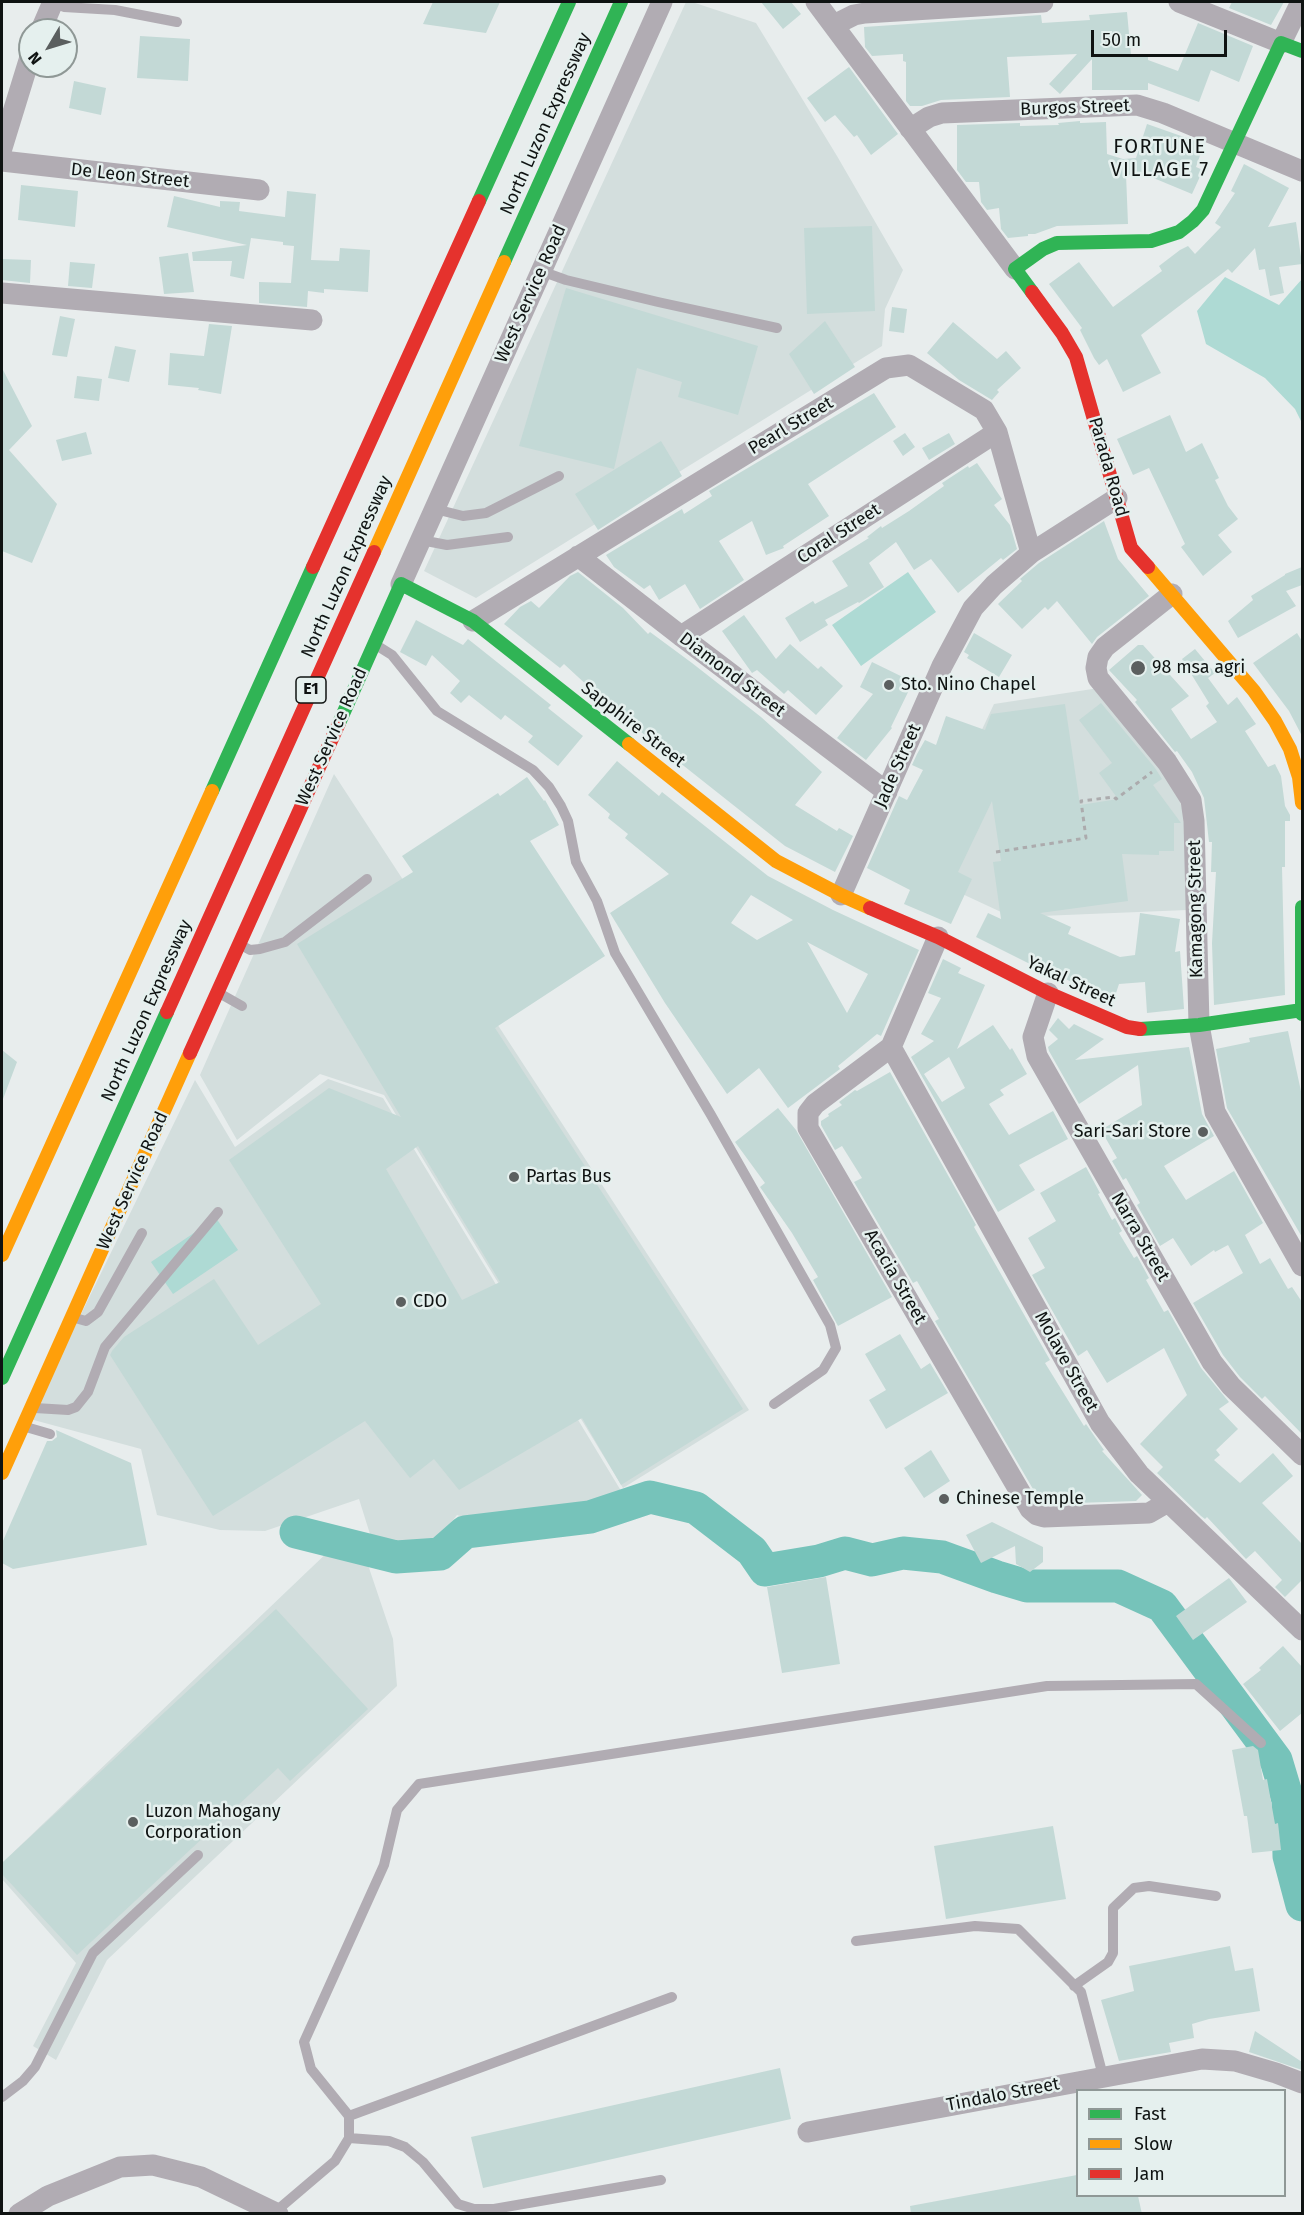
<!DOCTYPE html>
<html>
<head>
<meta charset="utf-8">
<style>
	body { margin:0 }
	#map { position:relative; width:1304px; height:2215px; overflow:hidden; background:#e8eded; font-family:"Fira Sans",sans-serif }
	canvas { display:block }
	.frame { position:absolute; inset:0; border:3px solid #0f1312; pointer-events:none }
	.legend { position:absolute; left:1076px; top:2089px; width:210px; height:108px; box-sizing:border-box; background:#e5f0ee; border:2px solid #8f9896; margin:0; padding:8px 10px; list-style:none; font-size:18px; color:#0f1312 }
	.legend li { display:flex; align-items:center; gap:12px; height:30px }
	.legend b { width:30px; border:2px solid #8f9896 }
	.north { position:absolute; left:18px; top:18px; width:60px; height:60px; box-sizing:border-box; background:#e5f0ee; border:2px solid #8f9896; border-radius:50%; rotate:232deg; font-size:16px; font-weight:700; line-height:24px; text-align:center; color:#0f1312 }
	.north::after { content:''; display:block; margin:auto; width:21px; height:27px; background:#5b5f5f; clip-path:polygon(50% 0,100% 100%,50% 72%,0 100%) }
	.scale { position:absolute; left:1091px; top:30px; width:136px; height:27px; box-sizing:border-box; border:3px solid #0f1312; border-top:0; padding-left:8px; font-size:18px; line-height:21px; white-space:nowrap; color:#0f1312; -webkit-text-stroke:4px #e5f0ee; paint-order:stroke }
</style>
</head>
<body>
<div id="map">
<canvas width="1304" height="2215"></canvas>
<div class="frame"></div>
<ul class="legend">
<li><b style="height:8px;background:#30b455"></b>Fast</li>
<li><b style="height:8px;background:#ff9f0a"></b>Slow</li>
<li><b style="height:8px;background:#e5322d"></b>Jam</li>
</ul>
<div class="north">N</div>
<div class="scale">50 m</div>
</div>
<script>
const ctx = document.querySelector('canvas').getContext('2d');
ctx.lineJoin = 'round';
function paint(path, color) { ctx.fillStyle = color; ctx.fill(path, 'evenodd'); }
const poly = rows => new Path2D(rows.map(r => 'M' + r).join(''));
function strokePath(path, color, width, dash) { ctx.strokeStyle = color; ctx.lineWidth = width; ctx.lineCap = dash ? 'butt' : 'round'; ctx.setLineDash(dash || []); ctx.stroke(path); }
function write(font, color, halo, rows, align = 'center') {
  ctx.font = font + ' "Fira Sans",sans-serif'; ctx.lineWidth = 5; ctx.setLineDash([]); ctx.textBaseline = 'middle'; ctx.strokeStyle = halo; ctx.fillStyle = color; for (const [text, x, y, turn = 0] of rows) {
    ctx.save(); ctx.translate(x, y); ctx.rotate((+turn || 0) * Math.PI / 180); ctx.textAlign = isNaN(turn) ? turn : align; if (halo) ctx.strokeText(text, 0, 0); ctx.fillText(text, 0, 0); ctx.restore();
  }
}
const built = poly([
	[686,2,692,2,756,23,837,156,903,270,885,309,882,346,476,598,424,571],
	[1099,688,1177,792,1184,814,1187,910,1041,916,1029,925,915,872,994,704],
	[334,774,749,1410,623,1488,384,1095,320,1074,237,1140,200,1075],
	[328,1079,383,1098,629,1504,493,1526,457,1515,430,1550,375,1550,359,1499,265,1531,220,1530,157,1515,141,1449,30,1419,195,1080,235,1147],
	[333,1547,366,1559,393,1639,397,1686,107,1960,56,2060,33,2046,76,1963,2,1879,2,1863]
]);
const green = poly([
	[1225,277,1279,305,1302,279,1302,423,1295,409,1265,378,1206,344,1197,311],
	[908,572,936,612,861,666,832,625],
	[216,1218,238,1250,173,1294,151,1262]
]);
const river = poly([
	[296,1532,396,1557,440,1554,465,1532,590,1517,650,1497,696,1508,752,1551,765,1570,819,1561,845,1553,872,1560,903,1553,942,1557,997,1577,1027,1586,1118,1586,1162,1606,1276,1760,1288,1800,1289,1856,1302,1905]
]);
const building = poly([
	[433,2,500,2,486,33,423,24],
	[761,2,791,2,801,14,783,29],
	[1232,2,1284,2,1271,25,1229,8],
	[1127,12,1131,55,1148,55,1148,60,1178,71,1198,23,1253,46,1239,82,1211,70,1199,102,1148,83,1148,90,1092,90,1092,59,1060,94,1049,84,1077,54,1007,57,1010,97,941,100,922,106,910,106,906,101,906,62,903,61,903,54,872,56,865,47,864,27,1041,15,1042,23,1090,20,1089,15],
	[140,36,190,39,188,81,137,78],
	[849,67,898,134,871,155,857,135,854,137,835,115,825,122,807,98],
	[74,81,106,88,101,115,69,108],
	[1080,121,1080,123,1106,122,1107,154,1123,159,1136,158,1147,124,1204,144,1196,167,1203,170,1192,194,1139,172,1138,177,1126,174,1128,224,1057,226,1035,234,1028,234,1028,236,1008,238,1001,229,999,208,987,210,981,202,979,182,966,182,957,170,957,125,1020,123,1020,126,1059,125,1058,123],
	[1244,164,1289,188,1268,227,1296,222,1302,264,1279,267,1284,293,1270,296,1265,269,1259,270,1255,248,1232,273,1228,269,1141,335,1161,373,1123,392,1107,359,1099,365,1094,358,1080,330,1082,328,1049,284,1079,262,1113,307,1162,271,1159,266,1180,250,1188,246,1195,254,1221,227,1215,223,1235,193,1231,191],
	[21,185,78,191,75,227,18,220],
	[287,191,316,194,311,260,339,261,340,248,370,250,368,292,324,289,324,293,308,291,307,307,259,303,259,282,291,283,294,246,283,245,283,242,251,238,244,279,230,276,232,261,193,261,192,252,247,245,167,227,174,196,220,207,220,201,240,202,239,211,285,217],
	[872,226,875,311,807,314,804,228],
	[188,253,194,292,164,294,159,257],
	[2,259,31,260,30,283,2,280],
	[70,262,95,264,92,288,68,286],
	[566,288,758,346,738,415,678,397,682,382,637,368,614,469,519,446],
	[892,307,907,309,904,333,889,331],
	[60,316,75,319,67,357,52,355],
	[825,321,855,367,814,394,789,354],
	[953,322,997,359,1006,351,1021,368,997,390,999,392,992,400,959,380,927,353],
	[209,324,232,326,221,394,198,390,199,388,168,385,170,353,204,356],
	[115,346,136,350,129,382,108,378],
	[2,368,32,426,9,450,57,504,32,563,2,551],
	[77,376,102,379,99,401,74,398],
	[874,393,896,427,808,484,829,516,783,546,784,548,766,555,752,521,719,541,744,580,700,609,685,584,659,600,650,585,644,589,614,567,606,555,682,509,684,514,712,496,709,491],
	[1170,415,1186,452,1202,443,1219,478,1215,480,1228,506,1238,519,1218,535,1232,552,1203,576,1181,547,1185,544,1149,468,1133,475,1117,439],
	[86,432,92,454,62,461,56,440],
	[905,433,915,447,903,456,893,441],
	[949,433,955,444,929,460,922,448],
	[661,441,682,476,598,530,575,494],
	[977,463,1002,499,994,505,1010,525,1017,549,1003,560,1001,558,958,593,931,559,914,570,896,542,869,563,884,587,859,603,858,602,825,620,828,625,800,642,785,618,813,601,815,604,848,586,832,561,869,538,867,537,881,526,882,528,909,511,944,486,942,483,968,466,969,468],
	[1104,521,1118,559,1149,596,1097,637,1092,644,1057,601,1048,610,1045,607,1022,629,998,604,1022,581,1020,579,1039,563],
	[1302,567,1302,585,1286,591,1296,606,1238,638,1228,621,1253,600,1251,596,1285,575,1285,574],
	[578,572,623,608,648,634,650,632,692,663,761,717,822,772,795,805,837,831,839,828,853,836,835,872,785,846,617,713,564,664,560,668,504,624,520,607,531,601,539,608,570,576],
	[744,615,776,659,790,644,818,669,821,666,843,686,816,715,788,690,784,694,757,670,752,673,722,631],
	[416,620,463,645,468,639,551,705,548,708,583,736,558,766,528,742,533,736,505,715,501,720,469,695,461,703,450,693,460,681,432,655,426,666,400,652],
	[974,633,1012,655,999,677,967,658,969,655,964,652],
	[1297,633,1302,641,1302,736,1289,711,1253,663],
	[1138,645,1143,645,1189,696,1171,709,1191,739,1217,722,1206,706,1209,703,1182,659,1195,649,1215,673,1208,678,1228,705,1237,697,1256,724,1245,731,1268,767,1275,764,1281,776,1285,806,1290,815,1290,821,1285,821,1285,867,1282,867,1285,995,1214,1005,1212,943,1216,872,1211,872,1212,842,1209,842,1204,798,1192,772,1177,751,1175,752,1135,702,1137,700,1109,670],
	[872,662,913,682,891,727,892,728,866,760,837,738,873,694,860,687],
	[1101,703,1155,768,1162,779,1153,785,1181,823,1174,823,1174,851,1159,851,1159,855,1122,854,1128,901,1040,913,1071,927,1068,934,1120,957,1135,955,1140,913,1180,919,1175,952,1180,951,1184,1009,1147,1013,1145,982,1119,984,1113,1002,1051,972,1050,974,976,937,988,913,1001,919,993,862,1001,861,992,801,958,872,972,879,951,924,904,904,910,890,867,868,899,796,907,800,923,770,912,765,917,754,925,740,936,745,946,716,985,730,991,714,1065,704,1080,805,1118,799,1099,773,1112,763,1079,720],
	[617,761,659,796,662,792,768,876,833,910,919,950,881,1036,877,1034,838,1066,840,1069,788,1108,759,1068,727,1094,665,1003,610,913,669,874,625,838,628,834,608,818,610,814,588,795],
	[751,895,793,920,757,940,731,923],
	[807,942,868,974,847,1013],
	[527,777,544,801,545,800,559,825,530,841,605,956,495,1028,743,1409,621,1485,582,1418,459,1490,434,1459,410,1478,365,1421,213,1516,110,1355,112,1351,124,1337,214,1279,258,1345,321,1304,229,1160,329,1088,401,1117,297,944,413,872,402,856,498,793,500,796],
	[418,1146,500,1282,462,1300,386,1169],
	[943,959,961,968,958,973,985,985,957,1049,993,1025,1010,1050,1012,1048,1027,1074,1000,1090,1004,1095,989,1104,1009,1135,1053,1111,1068,1139,1019,1165,1035,1190,998,1212,911,1057,934,1041,921,1034,941,998,928,993],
	[949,1057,965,1088,942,1102,924,1074],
	[1058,1018,1069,1029,1074,1024,1104,1039,1075,1060,1189,1047,1202,1114,1214,1136,1164,1166,1186,1200,1234,1171,1263,1223,1245,1235,1260,1264,1270,1258,1288,1289,1292,1287,1302,1302,1302,1434,1265,1396,1262,1399,1240,1377,1223,1355,1193,1303,1243,1273,1228,1245,1215,1252,1214,1250,1191,1266,1173,1238,1160,1246,1137,1205,1140,1203,1126,1178,1123,1180,1112,1161,1117,1158,1101,1130,1142,1105,1138,1065,1079,1104,1049,1051,1048,1047,1058,1039,1049,1030],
	[1288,1031,1302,1096,1302,1237,1227,1108,1216,1049,1250,1042,1249,1038],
	[2,1050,17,1062,3,1099,2,1099],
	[890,1072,976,1225,974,1227,1050,1360,1045,1363,1084,1426,1086,1424,1104,1450,1102,1451,1142,1495,1136,1501,1046,1504,1040,1501,935,1321,939,1319,917,1281,913,1283,854,1182,862,1178,842,1146,835,1150,821,1125,821,1121,829,1116,828,1114,842,1105,839,1102,855,1090,857,1091],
	[778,1108,796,1130,892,1297,838,1326,813,1280,818,1277,792,1233,760,1187,765,1183,735,1142],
	[1086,1167,1100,1193,1098,1194,1112,1220,1115,1218,1122,1231,1119,1233,1134,1258,1137,1256,1149,1278,1146,1280,1164,1312,1168,1310,1201,1368,1229,1402,1219,1409,1238,1429,1216,1450,1220,1455,1214,1460,1240,1483,1273,1453,1293,1476,1262,1503,1302,1544,1302,1580,1285,1597,1275,1587,1282,1580,1255,1551,1246,1559,1207,1517,1205,1519,1201,1516,1157,1473,1163,1467,1140,1444,1187,1395,1164,1348,1107,1383,1087,1350,1078,1356,1032,1275,1045,1268,1028,1238,1056,1221,1040,1193],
	[900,1334,921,1369,930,1363,948,1393,886,1429,869,1400,886,1390,865,1354],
	[56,1430,131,1463,147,1545,13,1569,2,1563,2,1543,47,1441,52,1441,57,1437],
	[931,1450,950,1481,924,1498,904,1468],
	[992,1522,1043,1547,1043,1562,1030,1572,1016,1564,1015,1546,981,1563,966,1535],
	[826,1577,840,1664,782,1673,767,1587],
	[1229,1578,1247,1602,1193,1640,1176,1616],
	[276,1609,368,1709,290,1781,278,1768,77,1955,2,1874,2,1863],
	[1283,1646,1302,1667,1302,1713,1280,1731,1243,1684,1261,1670,1259,1668],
	[1253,1746,1258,1750,1263,1780,1267,1779,1275,1824,1278,1823,1281,1850,1252,1853,1247,1816,1244,1816,1232,1750],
	[1053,1826,1066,1899,946,1919,934,1846],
	[1230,1946,1235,1971,1253,1968,1260,2011,1209,2019,1192,2024,1194,2038,1169,2043,1171,2052,1119,2061,1101,2000,1134,1991,1129,1966],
	[1255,2031,1302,2062,1302,2070,1249,2052],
	[780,2068,791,2119,483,2188,471,2137],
	[1077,2175,1077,2196,1138,2196,1142,2214,911,2214,910,2206]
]);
const path = poly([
	[996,852,1086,838,1081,801,1114,797,1116,799,1152,772]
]);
const lane = poly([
	[52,2,64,7,115,10,177,22],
	[541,271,566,280,658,302,777,328],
	[435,509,463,516,486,513,559,476],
	[421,540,447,545,508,537],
	[376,645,392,655,437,711,533,770,549,787,561,806,568,821,576,862,597,901,615,953,711,1115,830,1325,836,1348,823,1370,774,1404],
	[241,945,250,950,260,949,285,942,367,879],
	[219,993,242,1006],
	[75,1318,86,1321,98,1312,142,1233],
	[35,1408,68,1410,76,1407,88,1392,105,1347,218,1212],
	[26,1427,50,1434],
	[856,1941,975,1926,1018,1929,1081,1992,1103,2076],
	[1074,1986,1108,1962,1113,1953,1113,1908,1134,1888,1149,1886,1216,1896],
	[2,2097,23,2081,35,2067,93,1953,198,1855],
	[349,2116,672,1997],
	[349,2138,389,2141,405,2147,423,2162,458,2204,474,2209,494,2209,661,2180],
	[275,2212,335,2161,349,2138,349,2116,311,2069,304,2042,384,1865,397,1810,419,1784,1047,1686,1196,1684,1261,1743]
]);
const street = poly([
	[816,2,1015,269],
	[1179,2,1281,43,1301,2],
	[834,25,854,15,865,13,1043,2],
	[41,30,53,2],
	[910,129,929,117,942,113,1137,105,1163,113,1302,171],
	[2,148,30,57],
	[2,161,259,190],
	[2,293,312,320],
	[578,556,681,636,887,792],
	[401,584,662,2],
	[1172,594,1105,647,1098,657,1096,668,1098,678,1167,762,1191,800,1194,821,1199,1025,1215,1112,1302,1266],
	[473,621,886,368,909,365,984,410,997,432,1031,553],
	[681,636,997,432],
	[841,895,942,666,973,608,994,585,1031,553,1117,498],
	[938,937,891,1047,815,1104,808,1113,808,1128,1030,1509,1037,1515,1044,1517,1149,1513,1168,1502],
	[1048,993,1033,1037,1037,1056,1212,1362,1231,1386,1302,1455],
	[891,1047,1100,1423,1139,1474,1302,1630],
	[808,2132,1202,2059,1235,2061,1276,2073,1302,2083],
	[19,2214,48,2196,120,2167,153,2165,201,2177,278,2214]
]);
const fast = poly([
	[479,201,569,2],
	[504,262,621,2],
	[1032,292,1015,269,1043,249,1057,243,1151,241,1179,232,1193,221,1203,210,1281,43,1302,51],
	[339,723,401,584,473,621,629,744],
	[212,791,313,567],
	[1302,907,1302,1014],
	[1140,1029,1199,1025,1302,1010],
	[2,1378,167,1012]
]);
const slow = poly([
	[374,552,504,262],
	[1148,567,1254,691,1275,721,1290,749,1299,777,1302,803],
	[629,744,776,861,841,895,870,908],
	[2,1255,212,791],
	[2,1473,190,1053]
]);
const jam = poly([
	[1032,292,1062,333,1076,357,1131,548,1148,567],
	[313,567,479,201],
	[870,908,938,937,1048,993,1127,1027,1140,1029],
	[167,1012,374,552],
	[190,1053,339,723]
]);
const markers = [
	[1138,668,8,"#5b5f5f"],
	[889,685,6,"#5b5f5f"],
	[1203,1132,6,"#5b5f5f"],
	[514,1177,6,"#5b5f5f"],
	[401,1302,6,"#5b5f5f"],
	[944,1499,6,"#5b5f5f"],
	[133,1822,6,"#5b5f5f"]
];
const shields = [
	[311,690,30]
];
const shieldNames = [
	["E1",311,690]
];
const streetNames = [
	["Burgos Street",1075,108,-2],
	["North Luzon Expressway",546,124,-66],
	["De Leon Street",130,176,6],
	["West Service Road",531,294,-66],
	["Pearl Street",791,426,-31],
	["Parada Road",1108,467,74],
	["Coral Street",839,534,-33],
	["North Luzon Expressway",347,567,-66],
	["Diamond Street",732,675,37],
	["Sapphire Street",633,725,38],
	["West Service Road",332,737,-66],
	["Jade Street",898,766,-66],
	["Kamagong Street",1196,909,-91],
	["Yakal Street",1071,982,25],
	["North Luzon Expressway",147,1011,-66],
	["West Service Road",133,1181,-66],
	["Narra Street",1140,1237,60],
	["Acacia Street",895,1277,60],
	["Molave Street",1066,1362,61],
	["Tindalo Street",1003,2095,-11]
];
const poiNames = [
	["98 msa agri",1152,668],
	["Sto. Nino Chapel",901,685],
	["Sari-Sari Store",1191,1132,"right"],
	["Partas Bus",526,1177],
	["CDO",413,1302],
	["Chinese Temple",956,1499],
	["Luzon Mahogany",145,1812],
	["Corporation",145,1833]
];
const neighbourhoodNames = [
	["FORTUNE",1160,147],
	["VILLAGE 7",1160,170]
];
paint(built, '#d3dedd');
paint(green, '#aedad4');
strokePath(river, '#76c3ba', 33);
paint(building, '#c3d9d6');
strokePath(path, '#acabad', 3, [4.5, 4.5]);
strokePath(lane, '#b1acb3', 10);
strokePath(street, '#b1acb3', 21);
strokePath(fast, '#30b455', 14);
strokePath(slow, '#ff9f0a', 14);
strokePath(jam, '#e5322d', 14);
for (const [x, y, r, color] of markers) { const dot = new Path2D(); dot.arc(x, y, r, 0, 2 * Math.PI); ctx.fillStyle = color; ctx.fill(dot); strokePath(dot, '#e5f0ee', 2); }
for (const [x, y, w] of shields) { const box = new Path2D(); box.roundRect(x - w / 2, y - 13, w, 26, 4.5); ctx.fillStyle = '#e5f0ee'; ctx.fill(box); strokePath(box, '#0f1312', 1.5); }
write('bold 16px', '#0f1312', null, shieldNames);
write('18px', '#0f1312', '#e5f0ee', streetNames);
write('18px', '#0f1312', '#e5f0ee', poiNames, 'left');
ctx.letterSpacing = '1.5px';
write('20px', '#0f1312', '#e5f0ee', neighbourhoodNames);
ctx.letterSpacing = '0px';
</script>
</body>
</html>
